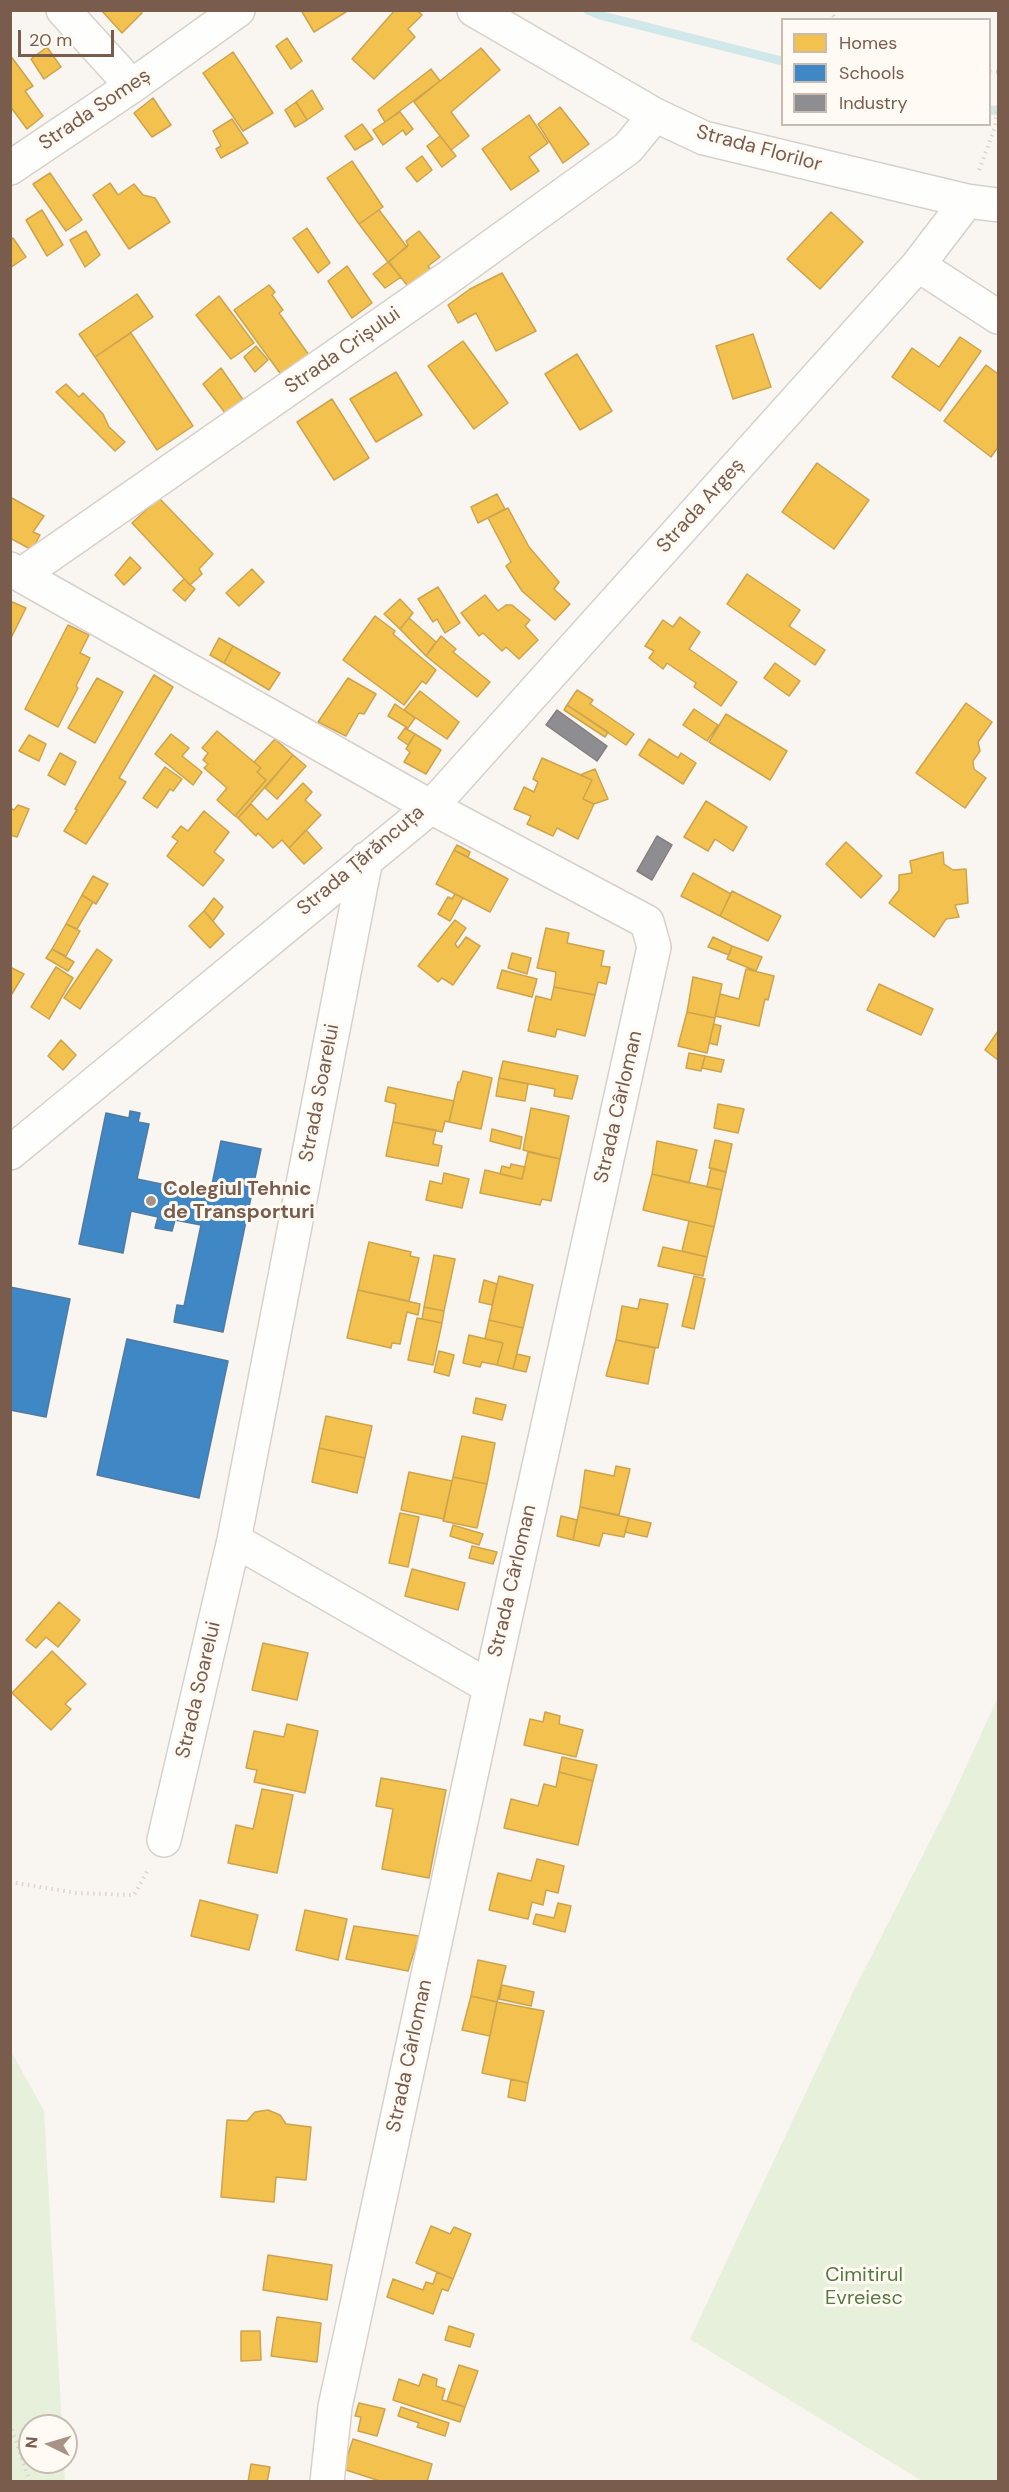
<!DOCTYPE html>
<meta charset="utf-8">
<style>
body{margin:0}
#map{position:relative;width:1009px;height:2492px;overflow:hidden;background:#f9f5f0;font-family:"DM Sans",sans-serif}
canvas{display:block}
.frame{position:absolute;inset:0;border:12px solid #7a5c4d;pointer-events:none}
.legend{position:absolute;left:781px;top:18px;width:210px;height:108px;box-sizing:border-box;background:#fffaf3;border:2px solid #cabbb1;margin:0;padding:8px 10px;list-style:none;font-size:18px;color:#7a5c4d}
.legend li{display:flex;align-items:center;gap:12px;height:30px}
.legend b{width:30px;border:2px solid #cabbb1}
.north{position:absolute;left:18px;top:2414px;width:60px;height:60px;box-sizing:border-box;background:#fffaf3;border:2px solid #cabbb1;border-radius:50%;rotate:275deg;font-size:16px;font-weight:700;line-height:24px;text-align:center;color:#7a5c4d}
.north::after{content:'';display:block;margin:auto;width:21px;height:27px;background:#a69286;clip-path:polygon(50% 0,100% 100%,50% 72%,0 100%)}
.scale{position:absolute;left:18px;top:30px;width:96px;height:27px;box-sizing:border-box;border:3px solid #7a5c4d;border-top:0;padding-left:8px;font-size:18px;line-height:21px;white-space:nowrap;color:#7a5c4d;-webkit-text-stroke:4px #fffaf3;paint-order:stroke}
</style>
<div id="map">
<canvas width="1009" height="2492"></canvas>
<div class="frame"></div>
<ul class="legend">
<li><b style="height:16px;background:#f2c14e"></b>Homes</li>
<li><b style="height:16px;background:#3f88c5"></b>Schools</li>
<li><b style="height:16px;background:#8d8d92"></b>Industry</li>
</ul>
<div class="north">N</div>
<div class="scale">20 m</div>
</div>
<script>
const ctx = document.querySelector('canvas').getContext('2d');
ctx.lineJoin = 'round';
function fill(path, color) { ctx.fillStyle = color; ctx.fill(path, 'evenodd'); }
function trace(path, color, width, dash) { ctx.strokeStyle = color; ctx.lineWidth = width; ctx.lineCap = dash ? 'butt' : 'round'; ctx.setLineDash(dash || []); ctx.stroke(path); }
function drawText(font, color, halo, rows, align = 'center') {
  ctx.font = font + ' "DM Sans",sans-serif'; ctx.lineWidth = 6; ctx.setLineDash([]); ctx.textBaseline = 'middle'; ctx.strokeStyle = halo; ctx.fillStyle = color; for (const [text, x, y, turn = 0] of rows) {
    ctx.save(); ctx.translate(x, y); ctx.rotate((+turn || 0) * Math.PI / 180); ctx.textAlign = isNaN(turn) ? turn : align; if (halo) ctx.strokeText(text, 0, 0); ctx.fillText(text, 0, 0); ctx.restore();
  }
}
fill(new Path2D(`
 M998,1697v784h-76l-232,-142 165,-351 93,-182z
 M11,2051l33,60 18,315h-32v36h34l1,19h-54z`), '#e7f0db');
const homes = new Path2D(`
 M101,10h39l2,3 -20,20z
 M301,10h48l-35,22z
 M395,10h22l5,5 -14,14 7,8 -41,42 -22,-20z
 M287,38l15,23 -11,8 -15,-23z
 M47,47l14,20 -17,12 -13,-20z
 M481,48l19,22 -49,42 18,24 -18,14 -37,-48z
 M233,52l40,61 -30,18 -40,-58z
 M10,55l23,31 -8,5 18,25 -16,13 -17,-23z
 M431,69l9,12 -55,41 -7,-12z
 M312,90l11,19 -16,11 -11,-18z
 M153,98l18,27 -19,12 -18,-24z
 M296,102l11,18 -12,7 -10,-17z
 M560,107l29,37 -26,19 -25,-39z
 M400,112l13,17 -7,6 -3,-5 -20,15 -10,-15z
 M529,115l19,28 -19,14 10,14 -28,19 -29,-41z
 M232,119l16,24 -27,15 -5,-9 5,-3 -8,-15z
 M362,124l11,15 -18,11 -10,-14z
 M440,136l16,20 -14,11 -15,-21z
 M422,156l10,14 -15,12 -11,-14z
 M352,161l31,46 -24,17 -32,-46z
 M50,173l32,47 -16,11 -33,-47z
 M110,183l8,12 16,-11 9,11 12,3 15,24 -41,27 -36,-54z
 M42,210l21,35 -16,11 -21,-36z
 M379,210l28,37 -19,15 -29,-38z
 M831,212l32,30 -43,47 -33,-30z
 M307,228l23,35 -12,10 -25,-35z
 M86,231l14,24 -15,12 -15,-27z
 M419,231l21,26 -12,9 11,15 -22,17 -28,-36 19,-17 -2,-4z
 M13,238l13,19 -16,11v-28z
 M388,262l13,15 -16,11 -12,-14z
 M347,266l25,37 -20,15 -24,-37z
 M502,273l34,58 -40,20 -20,-38 -18,10 -10,-18 22,-16z
 M269,285l6,7 -3,3 11,15 -4,3 32,45 -26,22 -51,-70z
 M137,294l16,23 -58,40 -16,-23z
 M219,296l35,47 -23,16 -35,-44z
 M131,333l62,93 -36,24 -62,-93z
 M753,334l18,53 -38,12 -17,-53z
 M960,337l21,14 -41,60 -48,-34 20,-29 27,19z
 M463,341l45,62 -34,26 -46,-63z
 M256,346l12,14 -13,12 -11,-15z
 M577,354l35,57 -32,19 -35,-56z
 M986,365l12,9v73l-7,10 -47,-36z
 M221,368l25,36 -17,14 -26,-34z
 M396,372l26,43 -46,27 -26,-43z
 M66,384l13,13 4,-4 20,21 6,13 16,15 -10,9 -59,-59z
 M332,399l37,59 -35,22 -37,-58z
 M817,463l52,37 -35,49 -52,-37z
 M497,494l8,15 -27,14 -7,-16z
 M10,497l34,19 -11,16 7,3 -8,15 -22,-12z
 M159,498l54,56 -14,15 3,5 -12,11 -58,-62z
 M508,508l21,39 30,35 -5,7 16,15 -15,16 -33,-29 -16,-25 5,-4 -23,-44z
 M130,557l11,11 -17,17 -9,-10z
 M252,569l12,13 -25,24 -13,-13z
 M747,574l53,36 -11,16 36,24 -10,15 -88,-61z
 M184,579l11,10 -10,12 -12,-11z
 M438,587l22,36 -15,10 -8,-14 -4,3 -15,-23z
 M485,595l13,16 8,-6h6l18,15 -5,6 13,14 -19,19 -13,-12 -4,4 -19,-18 -4,3 -18,-23z
 M400,599l13,14 -13,16 -16,-15z
 M10,601l16,7 -16,32z
 M375,616l20,15 -2,3 43,36 -10,14 -4,-3 -18,24 -61,-45z
 M680,617l20,15 -11,17 48,33 -16,24 -27,-19 2,-4 -29,-20 -4,6 -14,-11 5,-7 -9,-5 18,-26 10,7z
 M409,618l27,24 -10,14 -26,-27z
 M68,625l21,10 -9,18 10,5 -14,28 2,2 -20,39 -33,-18z
 M441,636l15,13 -3,3 37,30 -13,15 -51,-41z
 M219,638l14,8 -9,17 -14,-8z
 M233,646l47,27 -11,17 -45,-27z
 M775,663l25,18 -11,15 -25,-18z
 M154,675l19,12 -54,91 7,4 -40,62 -22,-13 13,-21 -2,-1z
 M97,678l26,14 -28,51 -27,-15z
 M348,678l28,16 -12,20 -5,-1 -13,23 -28,-14z
 M577,690l16,10 -3,4 44,30 -8,11 -59,-40z
 M420,691l39,31 -12,17 -43,-29z
 M966,703l26,19 -14,20 2,9 -7,10 1,8 12,9 -21,30 -49,-35z
 M395,704l20,14 -7,10 -20,-12z
 M567,705l41,27 -3,5 -41,-27z
 M694,709l24,16 -11,16 -24,-16z
 M726,714l61,37 -17,29 -61,-38z
 M405,728l10,6 -7,11 -10,-7z
 M217,731l44,37 -4,4 9,8 -31,36 -18,-16 10,-12 -23,-20 4,-4 -5,-4 5,-7 -6,-5z
 M171,734l18,14 -7,8 20,16 -9,13 -38,-31z
 M415,734l26,16 -15,24 -22,-12 6,-10 -4,-3z
 M29,735l17,9 -7,17 -20,-10z
 M275,739l18,16 -55,63 -3,-2 31,-36 -9,-8 4,-4 -7,-6z
 M649,739l29,19 3,-5 15,10 -13,21 -44,-29z
 M60,753l16,9 -11,23 -17,-10z
 M293,755l13,11 -29,33 -12,-11z
 M542,758l50,22 -9,19 11,5 -16,35 -21,-11 -4,8 -26,-12 4,-8 -17,-7 10,-22 10,5 4,-10 -5,-3z
 M165,767l17,12 -9,12 -3,-2 -13,19 -14,-10z
 M595,769l13,30 -14,5 -11,-5 9,-19 -12,-5z
 M303,783l9,9 -7,8 16,15 -32,33 -7,-8 -9,8 -15,-15 -2,3 -18,-18 13,-14 16,16z
 M706,801l41,26 -14,24 -18,-12 -7,12 -24,-14z
 M18,805l11,4 -12,28 -7,-2v-27l4,2z
 M204,811l25,21 -15,20 10,8 -21,26 -36,-30 11,-15 -6,-4 9,-11 7,5z
 M306,830l16,18 -18,16 -15,-16z
 M846,842l36,34 -21,22 -35,-34z
 M457,845l13,7 -2,5 -14,-7z
 M454,850l54,29 -18,33 -54,-28z
 M943,852l1,12 9,6 13,-1 2,34 -13,2 4,12 -13,2 -12,18 -45,-34 10,-13v-15l13,-2 -2,-12z
 M693,873l38,21 -11,22 -39,-20z
 M93,876l15,8 -12,20 -14,-9z
 M732,891l49,25 -13,25 -48,-25z
 M455,894l8,4 -13,23 -12,-7 10,-17 4,2z
 M82,895l11,7 -16,27 -11,-5z
 M214,898l9,9 -10,14 -9,-10z
 M204,911l20,23 -14,14 -21,-22z
 M455,920l11,8 -11,16 3,4 8,-11 14,9 -27,39 -11,-7 -4,4 -20,-16z
 M66,924l14,7 -14,25 -14,-7z
 M546,928l23,5 -2,10 37,8 -3,15 9,1 -4,17 -8,-2 -3,13 -41,-8 2,-15 -19,-4z
 M713,937l19,9 -3,9 -21,-8z
 M732,946l30,11 -6,14 -29,-12z
 M52,949l22,13 -6,9 -22,-13z
 M97,949l15,11 -32,49 -16,-11z
 M512,953l19,5 -4,16 -19,-6z
 M10,967l14,7 -14,23z
 M56,967l17,11 -24,41 -18,-12z
 M746,969l28,7 -6,24 -3,-1 -6,27 -44,-10 5,-22 19,5z
 M502,970l35,9 -5,18 -35,-9z
 M693,977l29,7 -7,34 -28,-6z
 M879,984l54,25 -12,26 -54,-25z
 M554,987l41,8 -10,41 -28,-7 -2,8 -27,-6 8,-35 15,4z
 M687,1012l28,6 -8,35 -29,-7z
 M714,1024l7,2 -4,19 -8,-2z
 M998,1031v29l-13,-10z
 M61,1040l15,15 -13,15 -15,-14z
 M689,1053l16,3 -4,15 -15,-3z
 M705,1056l19,4 -3,12 -19,-4z
 M503,1061l75,15 -6,23 -18,-3 1,-7 -56,-11z
 M463,1071l29,7 -11,51 -32,-7 9,-40h2z
 M499,1078l29,6 -3,17 -29,-5z
 M388,1087l66,14 -5,21 -4,-1 -3,11 -49,-10 3,-18 -11,-3z
 M718,1104l26,5 -6,24 -24,-5z
 M531,1108l38,8 -9,43 -37,-9z
 M393,1122l43,8 -3,14 9,2 -4,20 -52,-10z
 M492,1129l30,8 -2,12 -30,-8z
 M715,1140l17,4 -6,28 -17,-4z
 M657,1141l40,9 -8,33 -37,-9z
 M528,1152l32,7 -9,42 -9,-2 -2,6 -60,-12 5,-23 37,9z
 M511,1164l14,3 -3,12 -22,-5 2,-8 8,2z
 M711,1168l15,4 -4,18 -15,-3z
 M444,1173l25,6 -7,29 -36,-8 4,-19 12,3z
 M652,1174l70,16 -8,37 -71,-17z
 M689,1221l25,6 -7,30 -25,-6z
 M369,1242l42,10 -1,4 9,2 -10,43 -51,-11z
 M663,1247l44,10 -4,19 -45,-10z
 M434,1255l21,4 -11,52 -20,-4z
 M499,1276l34,9 -10,43 -34,-8z
 M694,1276l11,3 -11,50 -12,-3z
 M484,1280l13,4 -5,21 -13,-3z
 M358,1290l62,14 -2,11 -11,-3 -7,32 -8,-1 -1,5 -44,-10z
 M640,1299l28,5 -10,44 -42,-8 6,-34 16,3z
 M424,1307l20,4 -2,12 -20,-4z
 M417,1318l25,5 -9,42 -25,-5z
 M489,1320l34,8 -10,41 -16,-4 6,-22 -18,-4z
 M469,1335l34,8 -6,22 -15,-3 -2,5 -17,-4z
 M616,1340l39,8 -7,36 -42,-8z
 M439,1351l15,4 -5,21 -15,-4z
 M517,1354l13,3 -4,15 -13,-3z
 M476,1398l30,7 -4,15 -29,-7z
 M326,1416l46,10 -7,32 -46,-10z
 M462,1436l33,7 -8,41 -34,-7z
 M319,1448l46,10 -8,35 -45,-11z
 M616,1466l14,3 -11,46 -39,-8 5,-37 29,6z
 M409,1472l43,9 -8,38 -43,-9z
 M453,1477l34,7 -10,44 -34,-7z
 M580,1507l49,11 -5,19 -21,-4 -4,13 -26,-6z
 M400,1513l19,4 -11,50 -19,-4z
 M561,1516l16,4 -4,20 -16,-4z
 M629,1518l22,5 -4,14 -22,-5z
 M453,1525l30,9 -4,11 -29,-9z
 M472,1546l25,6 -4,12 -24,-6z
 M412,1569l53,14 -7,27 -53,-14z
 M59,1602l21,18 -22,27 -12,-10 -10,11 -10,-8z
 M263,1643l45,10 -11,47 -45,-10z
 M52,1651l34,33 -21,20 6,5 -20,21 -39,-37z
 M545,1712l15,4 -1,8 24,6 -7,27 -52,-12 6,-26 13,3z
 M287,1724l31,7 -13,62 -51,-11 3,-12 -11,-2 8,-37 30,6z
 M562,1757l35,8 -4,16 -34,-9z
 M559,1772l34,9 -15,64 -74,-17 7,-29 27,7 6,-22 12,3z
 M381,1778l65,12 -17,88 -47,-9 11,-60 -17,-3z
 M262,1789l31,6 -16,78 -49,-10 8,-38 17,4z
 M537,1859l27,7 -6,27 -12,-3 -3,15 -11,-3 -4,17 -39,-9 9,-37 33,8z
 M200,1900l58,15 -9,35 -58,-14z
 M558,1903l13,3 -6,26 -32,-8 3,-10 18,4z
 M305,1910l42,9 -9,41 -42,-10z
 M354,1926l65,10 -11,35 -62,-12z
 M478,1960l28,6 -9,36 -26,-6z
 M502,1985l32,7 -3,14 -32,-7z
 M471,1996l26,6 -7,34 -28,-6z
 M497,2002l47,9 -16,72 -46,-10z
 M511,2079l17,4 -3,18 -17,-4z
 M268,2110l12,5 6,9 25,3 -5,53 -30,-3 -2,25 -53,-5 6,-77 20,1 8,-9z
 M431,2226l19,8 4,-7 17,7 -18,45 -37,-16z
 M268,2255l64,10 -5,35 -64,-10z
 M437,2272l16,7 -5,12 -6,-2 -9,25 -46,-17 6,-18 30,11 3,-8 7,2z
 M277,2317l44,6 -4,39 -46,-6z
 M449,2326l25,8 -4,13 -25,-7z
 M241,2331h19l1,29 -20,1z
 M459,2365l19,6 -13,36 -18,-6z
 M423,2374l14,5 -1,7 9,3 -3,11 23,7 -5,15 -67,-22 6,-21 20,7z
 M359,2403l26,6 -8,27 -19,-5 3,-14 -6,-1z
 M401,2407l48,16 -4,13 -28,-9 2,-4 -21,-7z
 M353,2439l79,25 -5,18h-44l-40,-13z
 M251,2464l19,3 -3,15h-19z`);
fill(homes, '#f2c14e');
trace(homes, '#cea34e', 1.5);
const schools = new Path2D(`
 M130,1111l10,2 -2,9 11,2 -12,55 73,15 11,-53 40,8 -38,183 -49,-10 3,-17 7,1 17,-81 -26,-5 -3,11 -17,-3 3,-11 -27,-6 -8,42 -44,-9 27,-131 23,5z
 M10,1287l60,12 -24,118 -36,-7z
 M127,1339l101,22 -29,137 -102,-23z`);
fill(schools, '#3f88c5');
trace(schools, '#517ba1', 1.5);
const industry = new Path2D(`
 M557,710l50,36 -10,15 -51,-36z
 M657,836l15,9 -20,35 -15,-9z`);
fill(industry, '#8d8d92');
trace(industry, '#877e7d', 1.5);
trace(new Path2D(`
 M588,10l15,6 179,45
 M990,110l8,1`), '#d0e8ea', 9);
const minor = new Path2D(`
 M63,10l69,76
 M474,10l181,105 49,23 263,63 31,4
 M10,168l122,-82 106,-76
 M918,265l80,52
 M10,569l421,238 216,115 7,25 -164,740 -155,720 -8,75
 M21,575l431,-300 176,-127 27,-33
 M10,1153l421,-346 487,-542 49,-64
 M234,1540l256,147
 M164,1840l70,-300 132,-681`);
trace(minor, '#d7d1cb', 36);
trace(new Path2D(`
 M830,10l6,10
 M990,71l8,1
 M979,170l16,-43 3,-23
 M10,1882l67,11 57,2 15,-27
 M10,2424l20,58`), '#dcd5d0', 4, [1.5, 4.5]);
trace(minor, '#fefefd', 33);
for (const [x, y, r, color] of [
 [151,1201,6,"#a69286"]
]) { const dot = new Path2D(); dot.arc(x, y, r, 0, 2 * Math.PI); ctx.fillStyle = color; ctx.fill(dot); trace(dot, '#fffaf3', 2); }
drawText('20px', '#7a5c4d', '#fffaf3', [
 ["Strada Someș",95,110,-34],
 ["Strada Florilor",759,149,15],
 ["Strada Crișului",343,351,-35],
 ["Strada Argeș",701,506,-48],
 ["Strada Țărăncuța",361,861,-40],
 ["Strada Soarelui",320,1093,-79],
 ["Strada Cârloman",619,1107,-77],
 ["Strada Cârloman",513,1581,-77],
 ["Strada Soarelui",199,1690,-77],
 ["Strada Cârloman",410,2056,-78]
]);
drawText('bold 20px', '#7a5c4d', '#fffaf3', [
 ["Colegiul Tehnic",163,1190],
 ["de Transporturi",163,1213]
], 'left');
drawText('20px', '#537a41', '#fffaf3', [
 ["Cimitirul",864,2276],
 ["Evreiesc",864,2299]
]);
</script>
